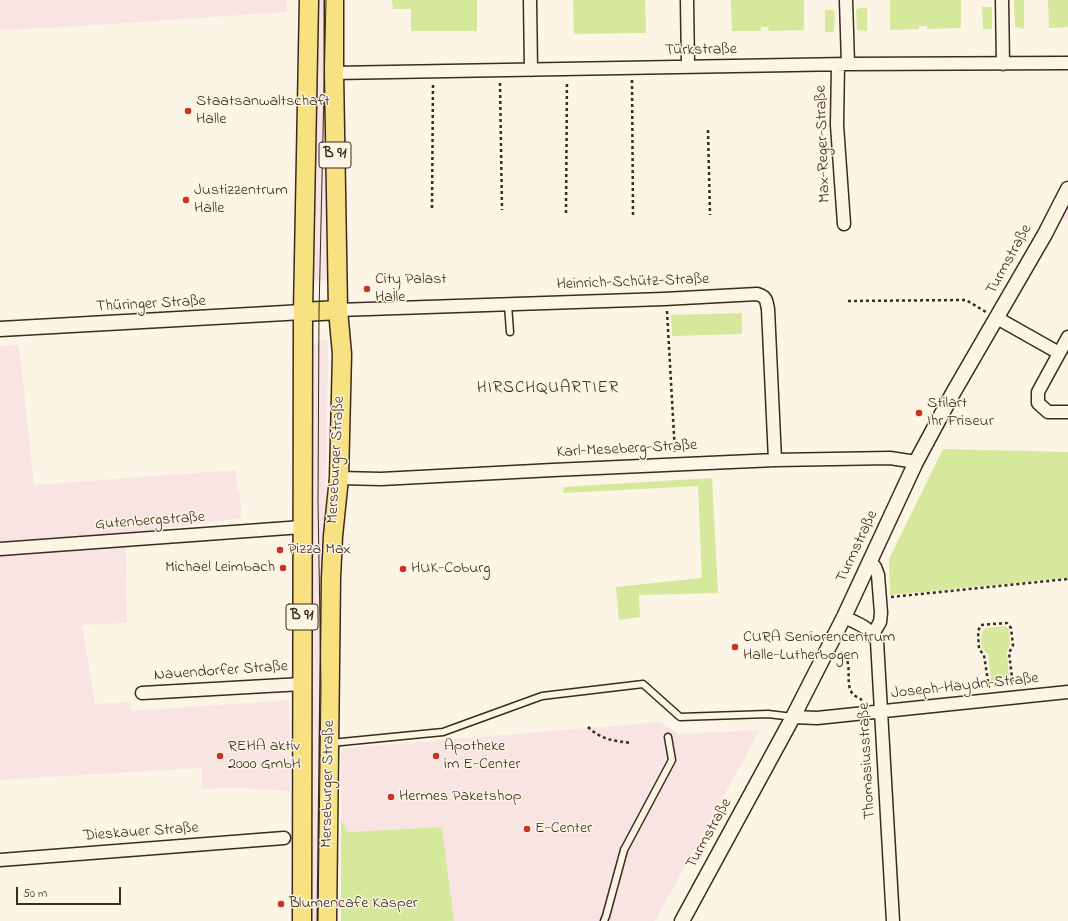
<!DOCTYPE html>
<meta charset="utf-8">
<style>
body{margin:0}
#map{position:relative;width:1068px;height:921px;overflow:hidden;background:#fcf5e5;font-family:"Indie Flower",sans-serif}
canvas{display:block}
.scale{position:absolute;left:16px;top:887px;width:105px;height:18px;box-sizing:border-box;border:2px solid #3b2a1e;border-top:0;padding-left:5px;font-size:12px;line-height:14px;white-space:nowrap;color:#3b2a1e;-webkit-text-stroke:3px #fcf5e5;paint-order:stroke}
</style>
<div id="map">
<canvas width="1068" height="921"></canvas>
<div class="scale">50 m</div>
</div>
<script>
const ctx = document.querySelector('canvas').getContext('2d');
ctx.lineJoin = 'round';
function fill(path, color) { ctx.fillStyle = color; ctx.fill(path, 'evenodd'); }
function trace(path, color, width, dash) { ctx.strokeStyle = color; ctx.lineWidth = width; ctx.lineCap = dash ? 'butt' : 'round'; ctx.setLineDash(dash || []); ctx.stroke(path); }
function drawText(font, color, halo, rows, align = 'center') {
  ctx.font = font + ' "Indie Flower",sans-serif'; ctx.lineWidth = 3; ctx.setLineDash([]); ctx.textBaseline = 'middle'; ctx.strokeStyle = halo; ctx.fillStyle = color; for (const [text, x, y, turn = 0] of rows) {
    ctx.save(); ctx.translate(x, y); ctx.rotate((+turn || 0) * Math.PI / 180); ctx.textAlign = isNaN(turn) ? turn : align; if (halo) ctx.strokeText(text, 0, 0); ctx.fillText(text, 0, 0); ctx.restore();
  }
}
fill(new Path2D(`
 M0,0h287v12l-220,15 -67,3z
 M316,0h13l-2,208 1,72 -16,1z
 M1068,189v31l-17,1z
 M323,340h4l1,11 -2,165 -3,32 -4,373h-10l2,-575z
 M19,345l15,140 202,-15 1,17 3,9 2,22 -114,15 -2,18 1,72 -45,2 13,79 35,-2 1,9 158,-11 1,91 -54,-3 -34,1v-21l-202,12v-434z
 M660,722l19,12 81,-4 -105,191h-201l-12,-94 -94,5 -7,-13v-67l5,-4z`), '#f8e4e3');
fill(new Path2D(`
 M392,0h85v31h-66v-22h-18z
 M573,0h72l1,33 -72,1z
 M731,0h73v30l-35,1 -1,-4h-7v4h-29z
 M890,0h71v28l-34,1v-3h-8v3l-29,1z
 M1014,0h10v29l-9,-2z
 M1048,0h20v27l-19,1z
 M982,7h9l1,2v20h-9z
 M859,8h8v23l-10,-1 -1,-20z
 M825,10h8l2,2 -1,20h-9z
 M742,313v21l-70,2 -1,-21z
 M943,449l125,3v126l-178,17 -1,-36z
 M712,478l6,115 -79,2 1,22 -21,3 -3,-33 86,-9 -4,-92 -135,7 1,-6z
 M1005,626l4,3 1,15 -3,8 2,26 -3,5 -11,2 -4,-4 -3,-27 -6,-5 -1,-15 4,-6z
 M341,819l7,13 94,-5 12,94h-113z`), '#d5e89c');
const service = new Path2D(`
 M508,305l2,27
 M331,743l112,-11 99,-36 101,-12 37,33 88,-3 25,3
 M604,921l2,-5 18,-66 48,-90 -4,-23`);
const minor = new Path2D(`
 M530,0l1,70
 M687,0l1,67
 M846,0l2,64
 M1002,0l1,64
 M838,64l-1,61 7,99
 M334,73l514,-9 220,-1
 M338,310l326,-11 93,-5c10,3 9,6 11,15l7,151
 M997,318l62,35
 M1068,337l-30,55v11l10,9h20
 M339,478l42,1 172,-9 222,-10 115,-2 26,4
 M0,549l302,-22
 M870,562l5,5 3,8 3,38 -1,9 -7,12
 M844,617c13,6 27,11 33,24l16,280
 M142,693l160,-9
 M793,717l24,1 251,-26
 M0,860l284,-22`);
const tertiary = new Path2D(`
 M0,329l303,-17
 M682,921l111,-204 51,-100 72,-155 37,-69 92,-159 23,-45`);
const primary = new Path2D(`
 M303,312l35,-2
 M302,921l1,-609 6,-312
 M327,921l4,-343 2,-42 6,-58 3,-124 -4,-44 -4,-237v-73`);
trace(service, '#3b2a1e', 9);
trace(minor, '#3b2a1e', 15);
trace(tertiary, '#3b2a1e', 17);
trace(primary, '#3b2a1e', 21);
trace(new Path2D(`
 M632,80l1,136
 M500,83l2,127
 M708,130l2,85
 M432,208l1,-125
 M566,213l1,-132
 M848,301l118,-1 20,12
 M667,311l8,142
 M891,597l177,-18
 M840,652c15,9 4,29 12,41 2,3 7,5 10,7
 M989,688l-5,-33 -5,-6 -1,-18 3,-6 26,-2 4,5 2,17 -4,8 4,32
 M588,727c14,13 26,14 44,16`), '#3b2a1e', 2.5, [3, 3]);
trace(service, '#fcf5e5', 6);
trace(minor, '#fcf5e5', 12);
trace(tertiary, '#fcf5e5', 14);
trace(primary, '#f8e181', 18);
trace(new Path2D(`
 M318,921l3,-236 -3,-184 1,-189 7,-312`), '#3b2a1e', 1);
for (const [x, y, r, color] of [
 [188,111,4,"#c8321e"],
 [186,200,4,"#c8321e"],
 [367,289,4,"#c8321e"],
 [919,413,4,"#c8321e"],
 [280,550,4,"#c8321e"],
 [283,568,4,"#c8321e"],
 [403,569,4,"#c8321e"],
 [735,647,4,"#c8321e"],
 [220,756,4,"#c8321e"],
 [436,756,4,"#c8321e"],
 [391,797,4,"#c8321e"],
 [527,829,4,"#c8321e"],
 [281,904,4,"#c8321e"]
]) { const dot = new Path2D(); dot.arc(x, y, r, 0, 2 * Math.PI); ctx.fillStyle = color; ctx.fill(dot); trace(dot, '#fcf5e5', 1.5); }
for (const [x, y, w] of [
 [335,155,32],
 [302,617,32]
]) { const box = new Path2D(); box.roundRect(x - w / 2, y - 13, w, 26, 3); ctx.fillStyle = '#fcf5e5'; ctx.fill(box); trace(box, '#3b2a1e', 1); }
drawText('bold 15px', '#3b2a1e', null, [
 ["B 91",335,155],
 ["B 91",302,617]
]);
drawText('16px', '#3b2a1e', '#fcf5e5', [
 ["Türkstraße",701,51,-1],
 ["Max-Reger-Straße",824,144,-92],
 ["Turmstraße",1010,260,-61],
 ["Heinrich-Schütz-Straße",633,283,-2],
 ["Thüringer Straße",151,305,-3],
 ["Karl-Meseberg-Straße",627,450,-3],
 ["Merseburger Straße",337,460,-87],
 ["Gutenbergstraße",150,522,-4],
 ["Turmstraße",858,547,-65],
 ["Nauendorfer Straße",221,672,-4],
 ["Joseph-Haydn-Straße",965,687,-6],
 ["Thomasiusstraße",868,761,-93],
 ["Merseburger Straße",329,784,-89],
 ["Dieskauer Straße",141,833,-4],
 ["Turmstraße",710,834,-61]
]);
drawText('16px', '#3b2a1e', '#fcf5e5', [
 ["Staatsanwaltschaft",196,102],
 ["Halle",196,120],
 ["Justizzentrum",194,191],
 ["Halle",194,209],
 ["City Palast",375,280],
 ["Halle",375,298],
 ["Stilart",927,404],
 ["Ihr Friseur",927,422],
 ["Pizza Max",288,550],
 ["Michael Leimbach",275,568,"right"],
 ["HUK-Coburg",411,569],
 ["CURA Seniorencentrum",743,638],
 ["Halle-Lutherbogen",743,656],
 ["REHA aktiv",228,747],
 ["2000 GmbH",228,765],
 ["Apotheke",444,747],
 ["im E-Center",444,765],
 ["Hermes Paketshop",399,797],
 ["E-Center",535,829],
 ["Blumencafe Kasper",289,904]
], 'left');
ctx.letterSpacing = '1px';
drawText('17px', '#3b2a1e', '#fcf5e5', [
 ["HIRSCHQUARTIER",548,389]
]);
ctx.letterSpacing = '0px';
</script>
